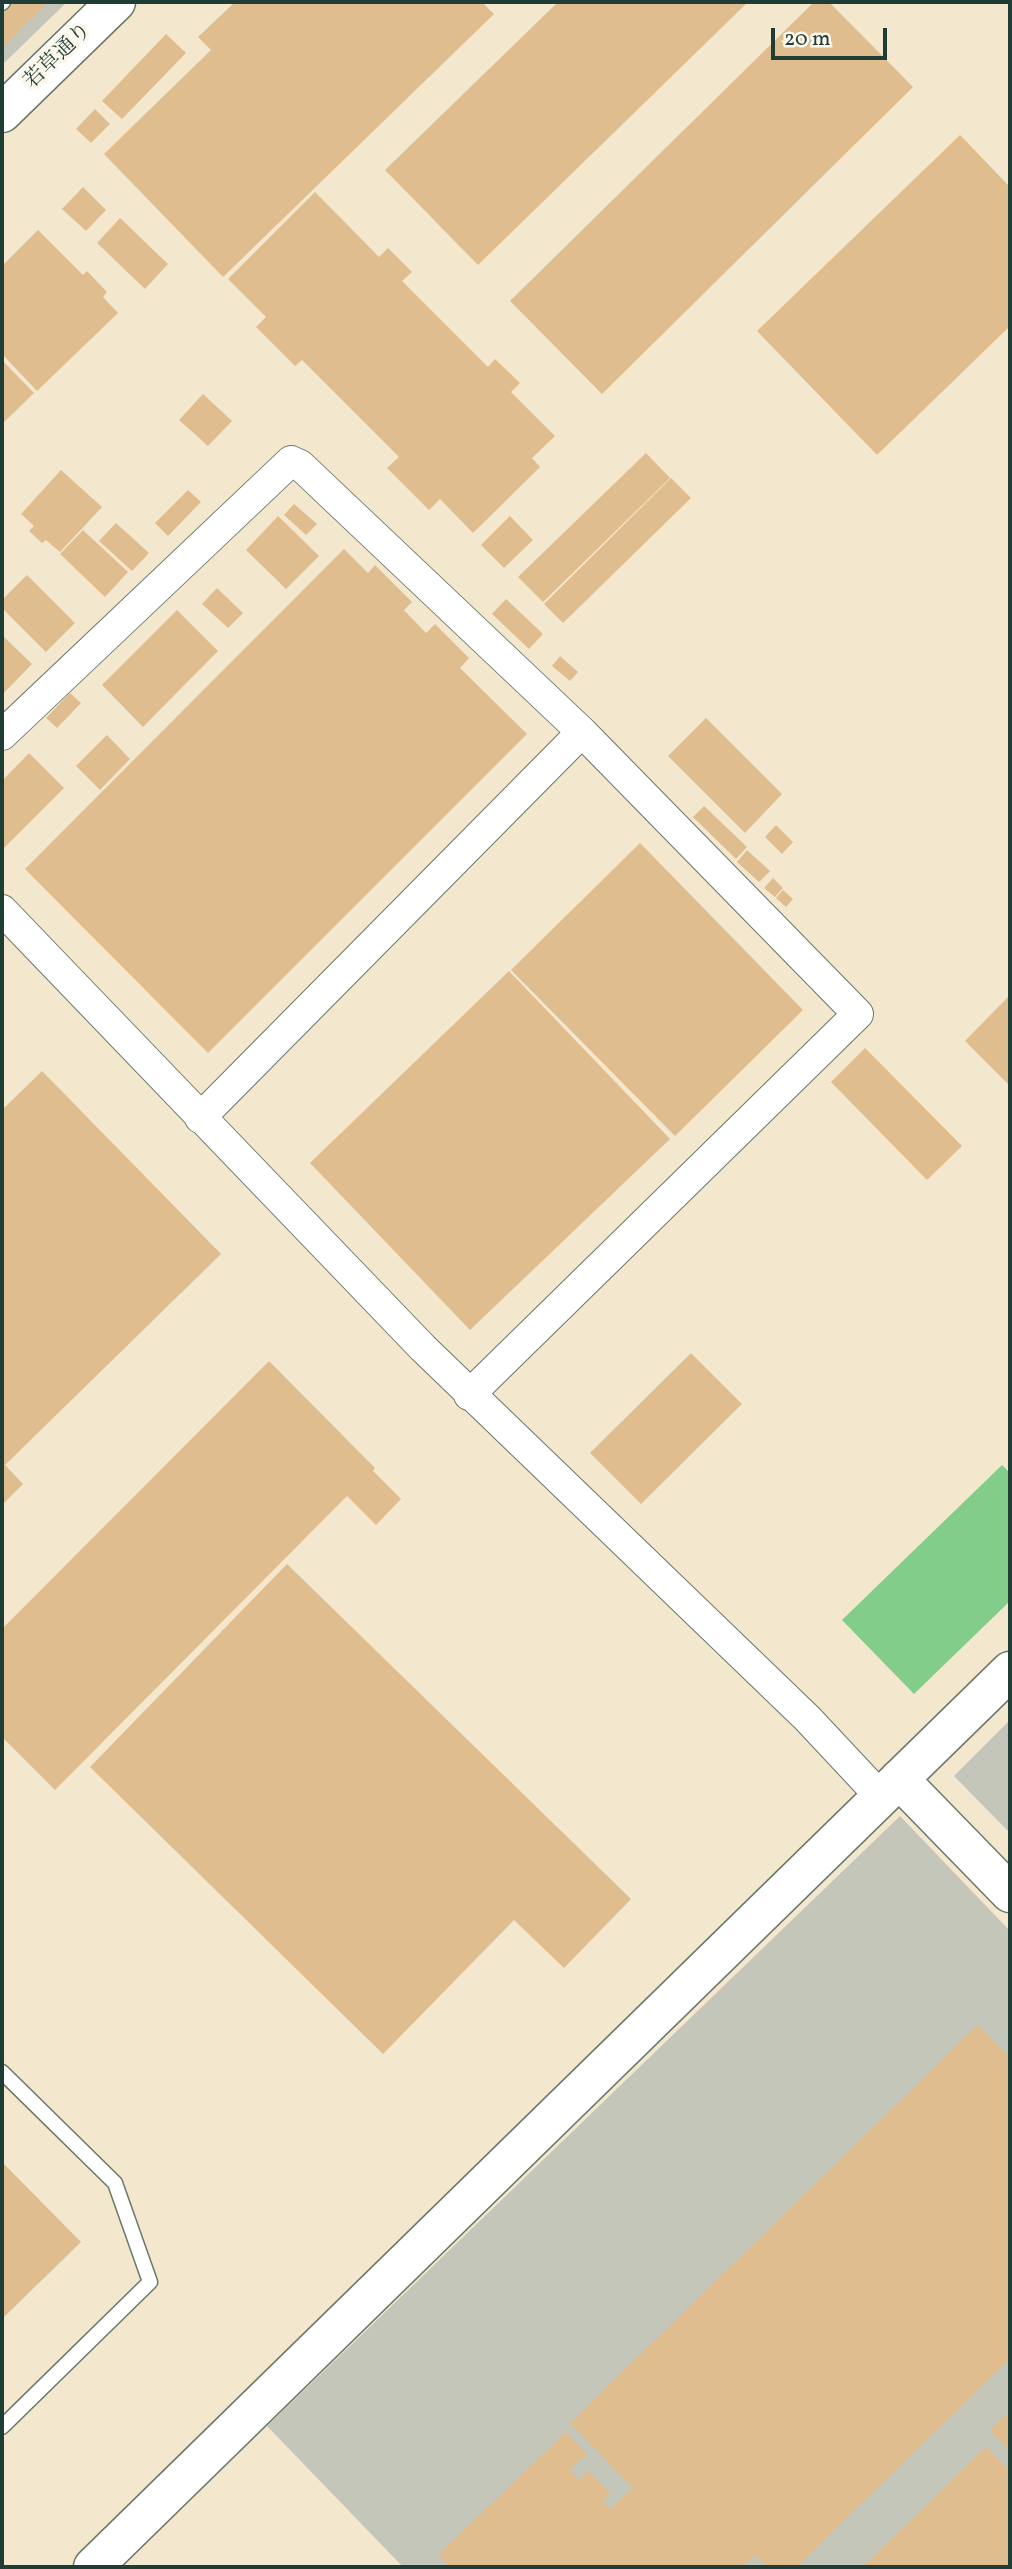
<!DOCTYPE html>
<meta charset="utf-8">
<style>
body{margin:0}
#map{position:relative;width:1012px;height:2569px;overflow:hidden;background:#f3e7cd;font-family:Vollkorn,serif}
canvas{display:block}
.frame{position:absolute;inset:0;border:4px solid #1f3d34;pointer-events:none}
.scale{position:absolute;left:771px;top:28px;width:116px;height:32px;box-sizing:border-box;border:4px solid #1f3d34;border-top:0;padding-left:9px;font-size:21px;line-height:24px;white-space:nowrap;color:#1f3d34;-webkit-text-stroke:5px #fbf7ec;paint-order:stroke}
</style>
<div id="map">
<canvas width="1012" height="2569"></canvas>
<div class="frame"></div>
<div class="scale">20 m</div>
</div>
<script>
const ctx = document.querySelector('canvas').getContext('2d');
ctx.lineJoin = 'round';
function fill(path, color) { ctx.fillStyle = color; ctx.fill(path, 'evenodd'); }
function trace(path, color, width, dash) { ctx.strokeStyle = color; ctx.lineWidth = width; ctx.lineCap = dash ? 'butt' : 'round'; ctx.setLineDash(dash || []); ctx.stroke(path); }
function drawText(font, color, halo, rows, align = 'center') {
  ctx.font = font + ' Vollkorn,"Noto Serif JP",serif'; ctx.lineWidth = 7; ctx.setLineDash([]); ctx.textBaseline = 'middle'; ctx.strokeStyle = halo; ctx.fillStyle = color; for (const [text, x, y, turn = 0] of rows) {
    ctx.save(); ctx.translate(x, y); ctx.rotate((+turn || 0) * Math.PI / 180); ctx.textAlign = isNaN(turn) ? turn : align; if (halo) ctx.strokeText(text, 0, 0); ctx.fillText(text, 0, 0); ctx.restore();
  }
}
fill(new Path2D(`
 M2,2h65l-65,63z
 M1010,1720v113l-56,-57z
 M900,1816l110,115v636h-607l-136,-141z`), '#c4c6b9');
fill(new Path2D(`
 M1002,1465l8,8v128l-96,93 -72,-74z`), '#82cd8a');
fill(new Path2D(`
 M2,2h47l-47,46z
 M235,2h247l12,12 -271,263 -119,-123 107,-104 -13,-13z
 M558,2h190l-270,263 -93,-95z
 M814,2h15l84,85 -311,307 -92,-93z
 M166,34l20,19 -64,66 -20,-18z
 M95,109l15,15 -19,19 -15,-14z
 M960,135l50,52v139l-133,129 -120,-124z
 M83,187l23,23 -20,21 -24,-22z
 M315,192l64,65 9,-9 24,24 -10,9 86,86 7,-8 25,24 -9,9 44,44 -23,22 8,9 -67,66 -33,-34 -11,11 -42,-42 12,-11 -97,-97 -7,6 -39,-39 10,-10 -38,-38z
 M120,218l48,46 -23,25 -48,-46z
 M38,230l45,45 4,-4 20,21 -4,5 15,16 -81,78 -35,-37v-88z
 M2,360l32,33 -32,31z
 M203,394l29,27 -24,25 -29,-26z
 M646,453l24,25 -127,124 -25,-25z
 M61,470l41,37 -42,45 -14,-12 -4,3 -13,-12 5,-5 -13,-12z
 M671,478l20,20 -128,125 -19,-19z
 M188,490l13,12 -33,34 -13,-13z
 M294,504l23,20 -11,11 -22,-20z
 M278,516l41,40 -33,33 -40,-39z
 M510,516l23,24 -29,28 -23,-23z
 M116,523l33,30 -17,18 -33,-30z
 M83,530l45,42 -23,25 -45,-43z
 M344,549l24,24 7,-8 37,37 -8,8 22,23 9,-9 34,34 -9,10 67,66 -319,319 -183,-184z
 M27,575l48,48 -29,29 -44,-44v-8z
 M217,588l26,25 -15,15 -26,-24z
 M506,599l37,35 -14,15 -37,-35z
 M177,610l41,41 -75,76 -41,-42z
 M2,635l30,29 -30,31z
 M560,656l18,16 -8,9 -18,-15z
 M70,693l11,10 -24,25 -11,-10z
 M706,718l76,76 -37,39 -77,-77z
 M107,735l23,24 -30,31 -24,-24z
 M29,753l35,35 -61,61 -1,-68z
 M704,806l43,41 -11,12 -43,-42z
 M776,825l17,17 -11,12 -17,-17z
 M640,843l163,167 -128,126 -164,-166z
 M747,850l23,21 -11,11 -22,-20z
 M773,878l10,10 -8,9 -11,-9z
 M783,890l10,9 -7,8 -10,-9z
 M509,971l161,168 -200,191 -160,-167z
 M1010,995v91l-45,-45z
 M865,1048l97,98 -35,34 -96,-98z
 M42,1071l179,183 -216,211 18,19 -21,21v-395z
 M691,1353l51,51 -101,100 -51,-51z
 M269,1361l106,107 -2,3 28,28 -25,26 -29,-29 -292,294 -53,-53v-108z
 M287,1564l344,335 -67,69 -50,-48 -131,134 -293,-287z
 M978,2025l32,33v301l-214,208h-29l-12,-12 -13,12h-292l-12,-12 128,-123 21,22 -17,16 9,10 9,-9 22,22 -7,8 8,8 22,-21 -63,-65z
 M2,2162l79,80 -79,77z
 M1010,2410v41l-20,-21z
 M986,2447l24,25v95h-147z`), '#e0bd8f');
const lane = new Path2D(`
 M2,3l1,-1
 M2,2072l113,111 35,99 -148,145`);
const street = new Path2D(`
 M2,735l289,-274 9,4 282,267 276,282 -389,381
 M2,910l421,438 385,371 72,77
 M200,1118l382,-386`);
const secondary = new Path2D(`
 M2,113l114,-111
 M899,1779l111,114
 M93,2567l917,-896`);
trace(lane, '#69786a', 17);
trace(street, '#69786a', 32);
trace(secondary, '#69786a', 41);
trace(lane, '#fff', 14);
trace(street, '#fff', 30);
trace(secondary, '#fff', 38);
drawText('21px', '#1f3d34', '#fbf7ec', [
 ["若草通り",59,57,-44]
]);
</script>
